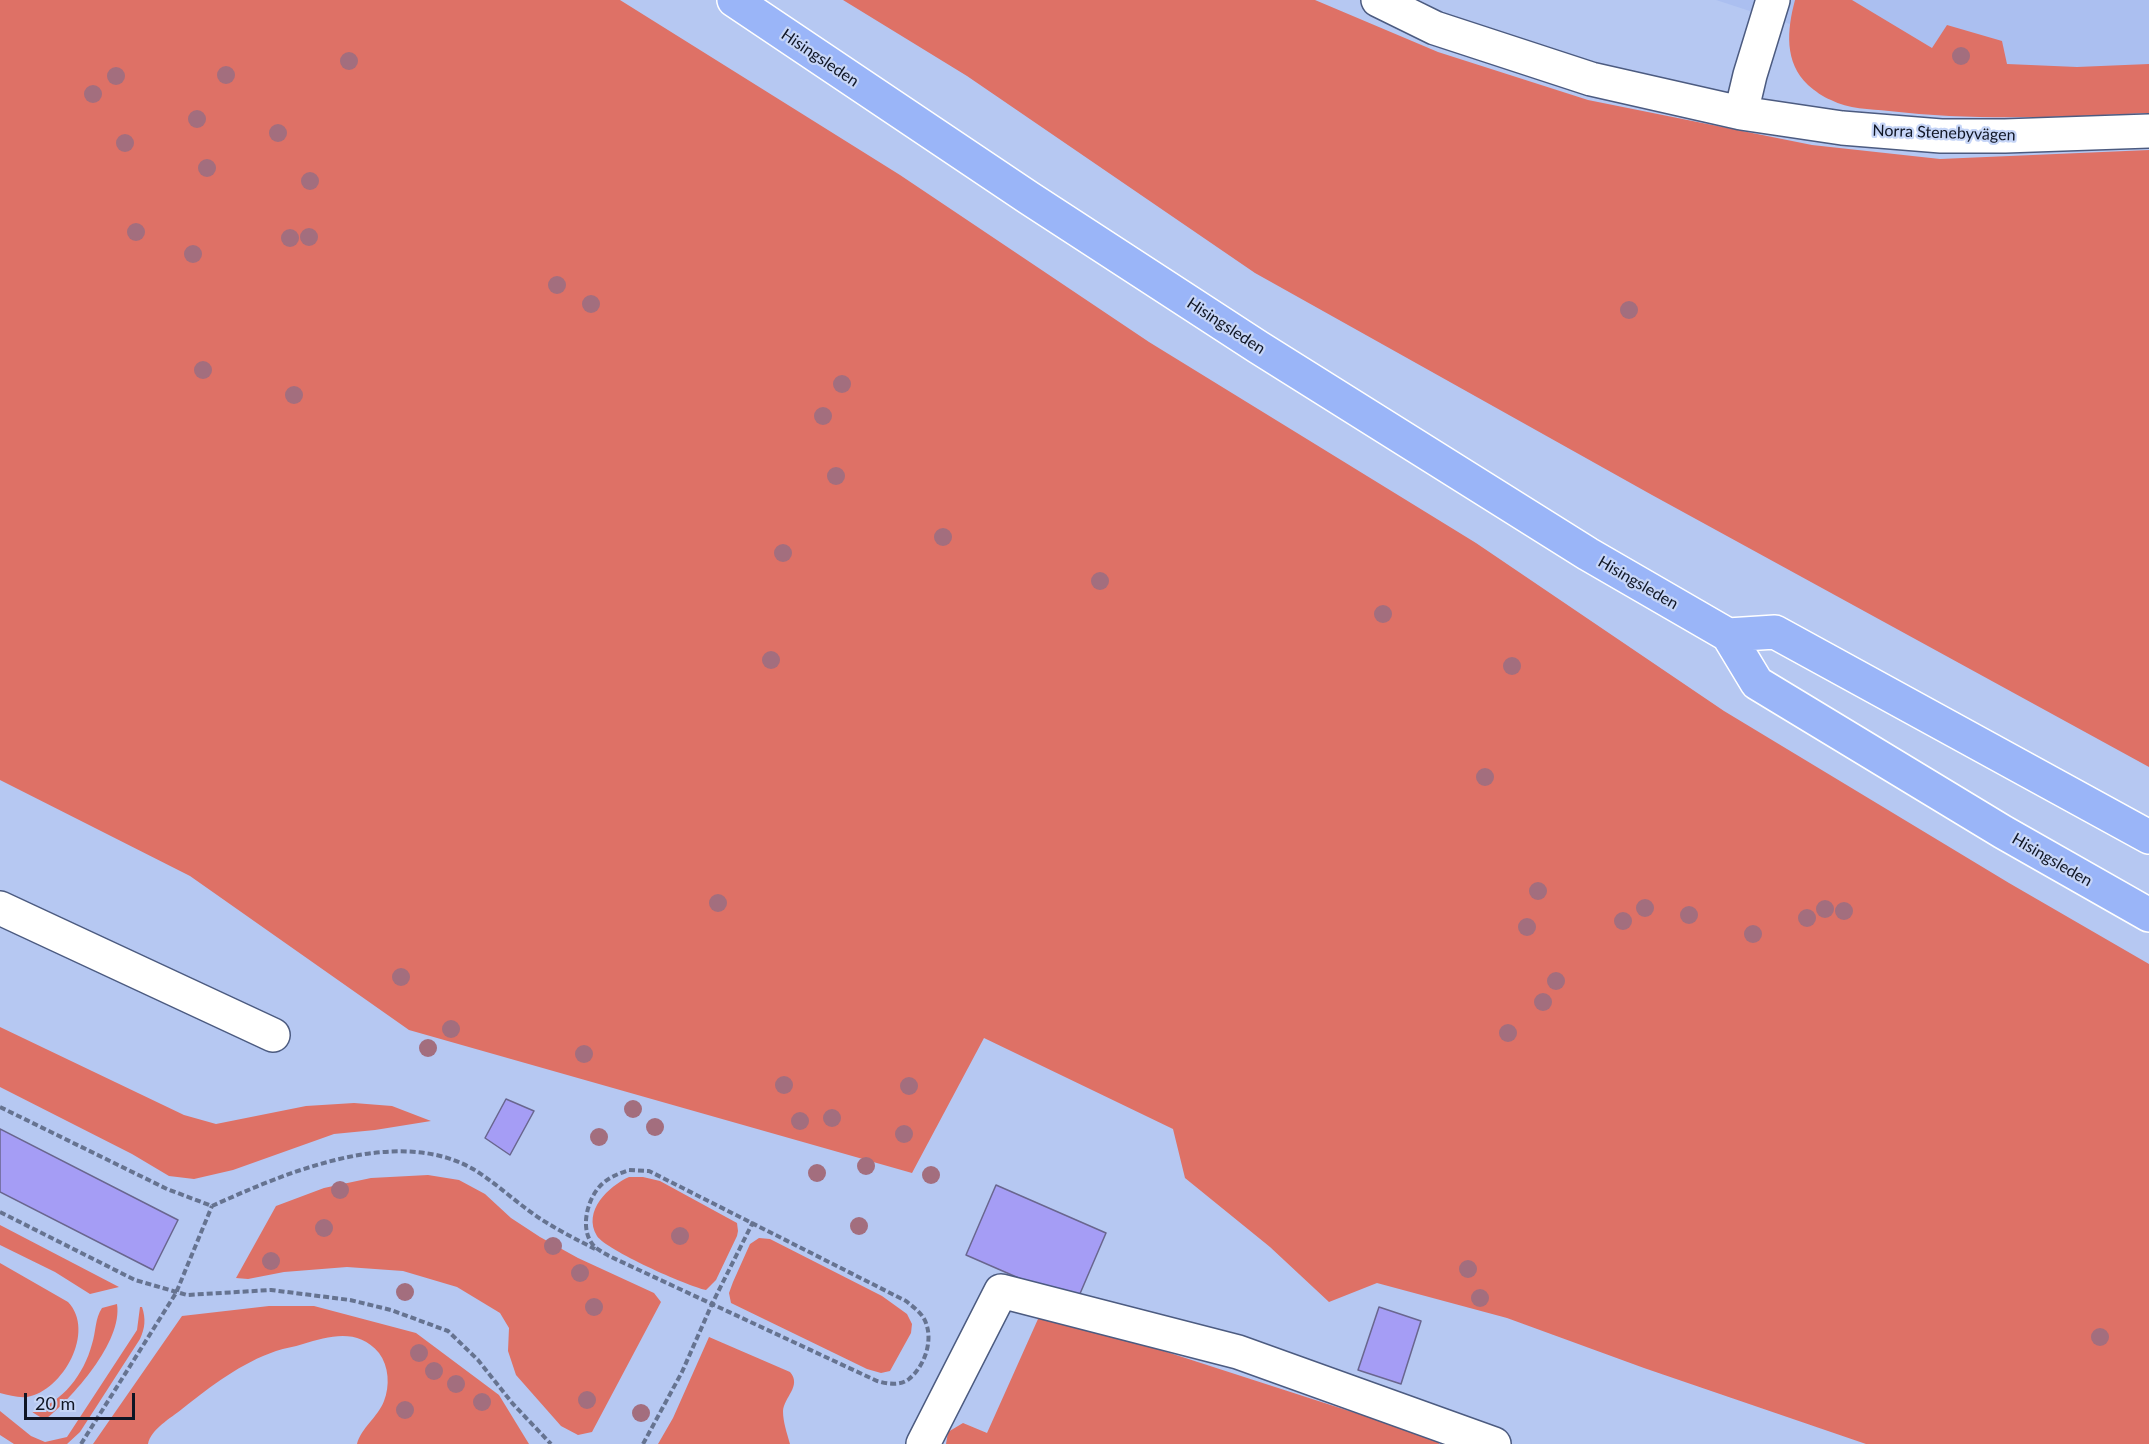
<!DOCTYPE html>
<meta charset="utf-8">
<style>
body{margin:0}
#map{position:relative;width:2149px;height:1444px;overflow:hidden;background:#b6c8f2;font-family:Lato,sans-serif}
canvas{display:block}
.scale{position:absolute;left:24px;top:1393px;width:111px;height:27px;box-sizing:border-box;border:3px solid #0f1524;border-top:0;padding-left:8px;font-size:18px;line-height:21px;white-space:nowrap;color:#0f1524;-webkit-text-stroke:4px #c6d5f7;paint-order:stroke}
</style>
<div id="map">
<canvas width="2149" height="1444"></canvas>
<div class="scale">20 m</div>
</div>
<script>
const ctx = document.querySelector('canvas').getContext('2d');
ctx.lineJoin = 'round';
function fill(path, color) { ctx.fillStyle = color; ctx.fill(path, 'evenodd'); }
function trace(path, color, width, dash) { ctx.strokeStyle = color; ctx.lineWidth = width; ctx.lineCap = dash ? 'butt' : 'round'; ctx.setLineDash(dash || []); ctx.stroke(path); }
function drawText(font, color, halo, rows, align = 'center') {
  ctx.font = font + ' Lato,sans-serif'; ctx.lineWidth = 4.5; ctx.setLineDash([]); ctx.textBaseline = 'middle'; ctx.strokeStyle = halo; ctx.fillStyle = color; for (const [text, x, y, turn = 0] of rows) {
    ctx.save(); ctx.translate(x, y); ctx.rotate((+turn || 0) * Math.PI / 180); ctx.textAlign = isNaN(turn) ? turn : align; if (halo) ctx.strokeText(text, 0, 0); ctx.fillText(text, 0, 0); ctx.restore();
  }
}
fill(new Path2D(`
 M1716,0h433v92l-347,-64z`), '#abbff0');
fill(new Path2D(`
 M0,0h620l280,175 249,167 327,201 248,168 285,172 140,81v480h-283l-222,-76 -137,-50 -130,-35 -48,19 -59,-55 -85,-69 -12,-49 -189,-91 -72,135 -503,-143 -219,-154 -190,-96z
 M843,0h472l123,52 150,48 224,45 128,14 209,-9v617l-497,-272 -397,-222 -288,-197z
 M1795,0h57l80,48 15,-23 55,16 5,23 70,3 72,-3v49c-86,4 -174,8 -260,-2 -19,-2 -41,-2 -58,-11 -8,-3 -16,-9 -23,-15 -24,-23 -21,-55 -13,-85z
 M0,1027l184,88 32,9 90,-18 48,-3 38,3 39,15 -56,9 -41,4 -101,36 -39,9 -25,-3 -37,-22 -132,-67z
 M428,1175l31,5 26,14 26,24 29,19 38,21 76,35 7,9 -69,130 -14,3 -17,-9 -45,-51 -8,-24 1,-23 -9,-15 -43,-26 -54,-16 -56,-4 -63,5 -36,7 -12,-1 40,-72 48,-18 47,-10z
 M629,1177h14l17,4 77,42 1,8 -1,5 -21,44 -10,10c-19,-4 -100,-40 -109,-54 -15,-25 12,-50 32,-59z
 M0,1225l119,62 -29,7 -35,-22 -55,-27z
 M759,1238l11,1 112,57 25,18 5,10 -1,9 -21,38 -9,2 -14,-4 -136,-66 -2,-10 4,-11 17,-38z
 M0,1263l68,39c28,29 -5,89 -41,95 -9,1 -18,-2 -27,-4z
 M117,1304c6,38 -45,94 -72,116l-13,-8c31,-10 52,-38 60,-68 4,-12 3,-26 10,-36z
 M269,1306h45l102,27 83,62 30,49h-172c4,-16 21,-27 27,-43 6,-15 5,-35 -5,-48 -21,-25 -49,-17 -76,-9 -9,3 -18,4 -27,7 -35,12 -65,35 -94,58 -11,9 -31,20 -34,35h-55l89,-128z
 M140,1307h2c4,12 3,21 -2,32l-60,93 -13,12h-53l-14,-9v-24l31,25 14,6 22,-5 70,-107z
 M1047,1316l24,11 1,-3 67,19 300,97v4h-493l2,-12 15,-9 24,10 51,-114z
 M709,1337l81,35c12,14 -6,25 -7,39 0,11 4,22 7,33h-132l15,-26z`), '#de7166');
const building = new Path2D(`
 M506,1099l28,12 -24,44 -25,-17z
 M0,1129l178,91 -25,50 -153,-78z
 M996,1185l110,48 -30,70 -110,-48z
 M1379,1307l42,14 -20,63 -43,-14z`);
fill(building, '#a59df5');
trace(building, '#69668e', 1.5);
const minor = new Path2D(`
 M1378,0l57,28 156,51 150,34 101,15 99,8h64l144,-5
 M1741,113l9,-38 23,-75
 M0,908l273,127
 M923,1444l78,-153 237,61 256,92`);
const highway = new Path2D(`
 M734,0l295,198 229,149 330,207 140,81 29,48 246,149 146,83
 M1728,635l47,-3 374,205`);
trace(minor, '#4c5b80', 36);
trace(highway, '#fff', 36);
trace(new Path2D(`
 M0,1107l167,82 45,17c73,-33 184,-81 261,-37 20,12 37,28 55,41 21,16 44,27 67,39
 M629,1170l20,1 257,130c6,5 13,10 17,16 12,19 3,48 -14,62 -9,7 -21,5 -32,2l-268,-125c-5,-3 -11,-6 -15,-10 -15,-16 -7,-47 7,-61 8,-8 17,-11 28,-15z
 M0,1212l135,68 52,15 84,-5 79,10 41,10 57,21 30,29 35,44 38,40
 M81,1444l95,-151 36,-87
 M643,1444l39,-72 30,-68 41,-82`), '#667390', 4, [6, 3]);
trace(minor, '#fff', 33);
trace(highway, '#9ab5f8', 33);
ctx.fillStyle = '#a36e7e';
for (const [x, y] of [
 [1961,56],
 [349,61],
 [226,75],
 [116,76],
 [93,94],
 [197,119],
 [278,133],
 [125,143],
 [207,168],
 [310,181],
 [136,232],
 [309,237],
 [290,238],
 [193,254],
 [557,285],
 [591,304],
 [1629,310],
 [203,370],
 [842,384],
 [294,395],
 [823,416],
 [836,476],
 [943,537],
 [783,553],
 [1100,581],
 [1383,614],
 [771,660],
 [1512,666],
 [1485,777],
 [1538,891],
 [718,903],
 [1645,908],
 [1825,909],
 [1844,911],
 [1689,915],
 [1807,918],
 [1623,921],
 [1527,927],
 [1753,934],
 [401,977],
 [1556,981],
 [1543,1002],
 [451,1029],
 [1508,1033],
 [428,1048],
 [584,1054],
 [784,1085],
 [909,1086],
 [633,1109],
 [832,1118],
 [800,1121],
 [655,1127],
 [904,1134],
 [599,1137],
 [866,1166],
 [817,1173],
 [931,1175],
 [340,1190],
 [859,1226],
 [324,1228],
 [680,1236],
 [553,1246],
 [271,1261],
 [1468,1269],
 [580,1273],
 [405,1292],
 [1480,1298],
 [594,1307],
 [2100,1337],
 [419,1353],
 [434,1371],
 [456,1384],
 [587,1400],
 [482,1402],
 [405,1410],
 [641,1413]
]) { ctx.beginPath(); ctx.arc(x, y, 9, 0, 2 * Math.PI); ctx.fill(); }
drawText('16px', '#0f1524', '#c6d5f7', [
 ["Hisingsleden",820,58,34],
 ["Norra Stenebyvägen",1944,133,2],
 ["Hisingsleden",1226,326,33],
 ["Hisingsleden",1638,583,30],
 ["Hisingsleden",2052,860,30]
]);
</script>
